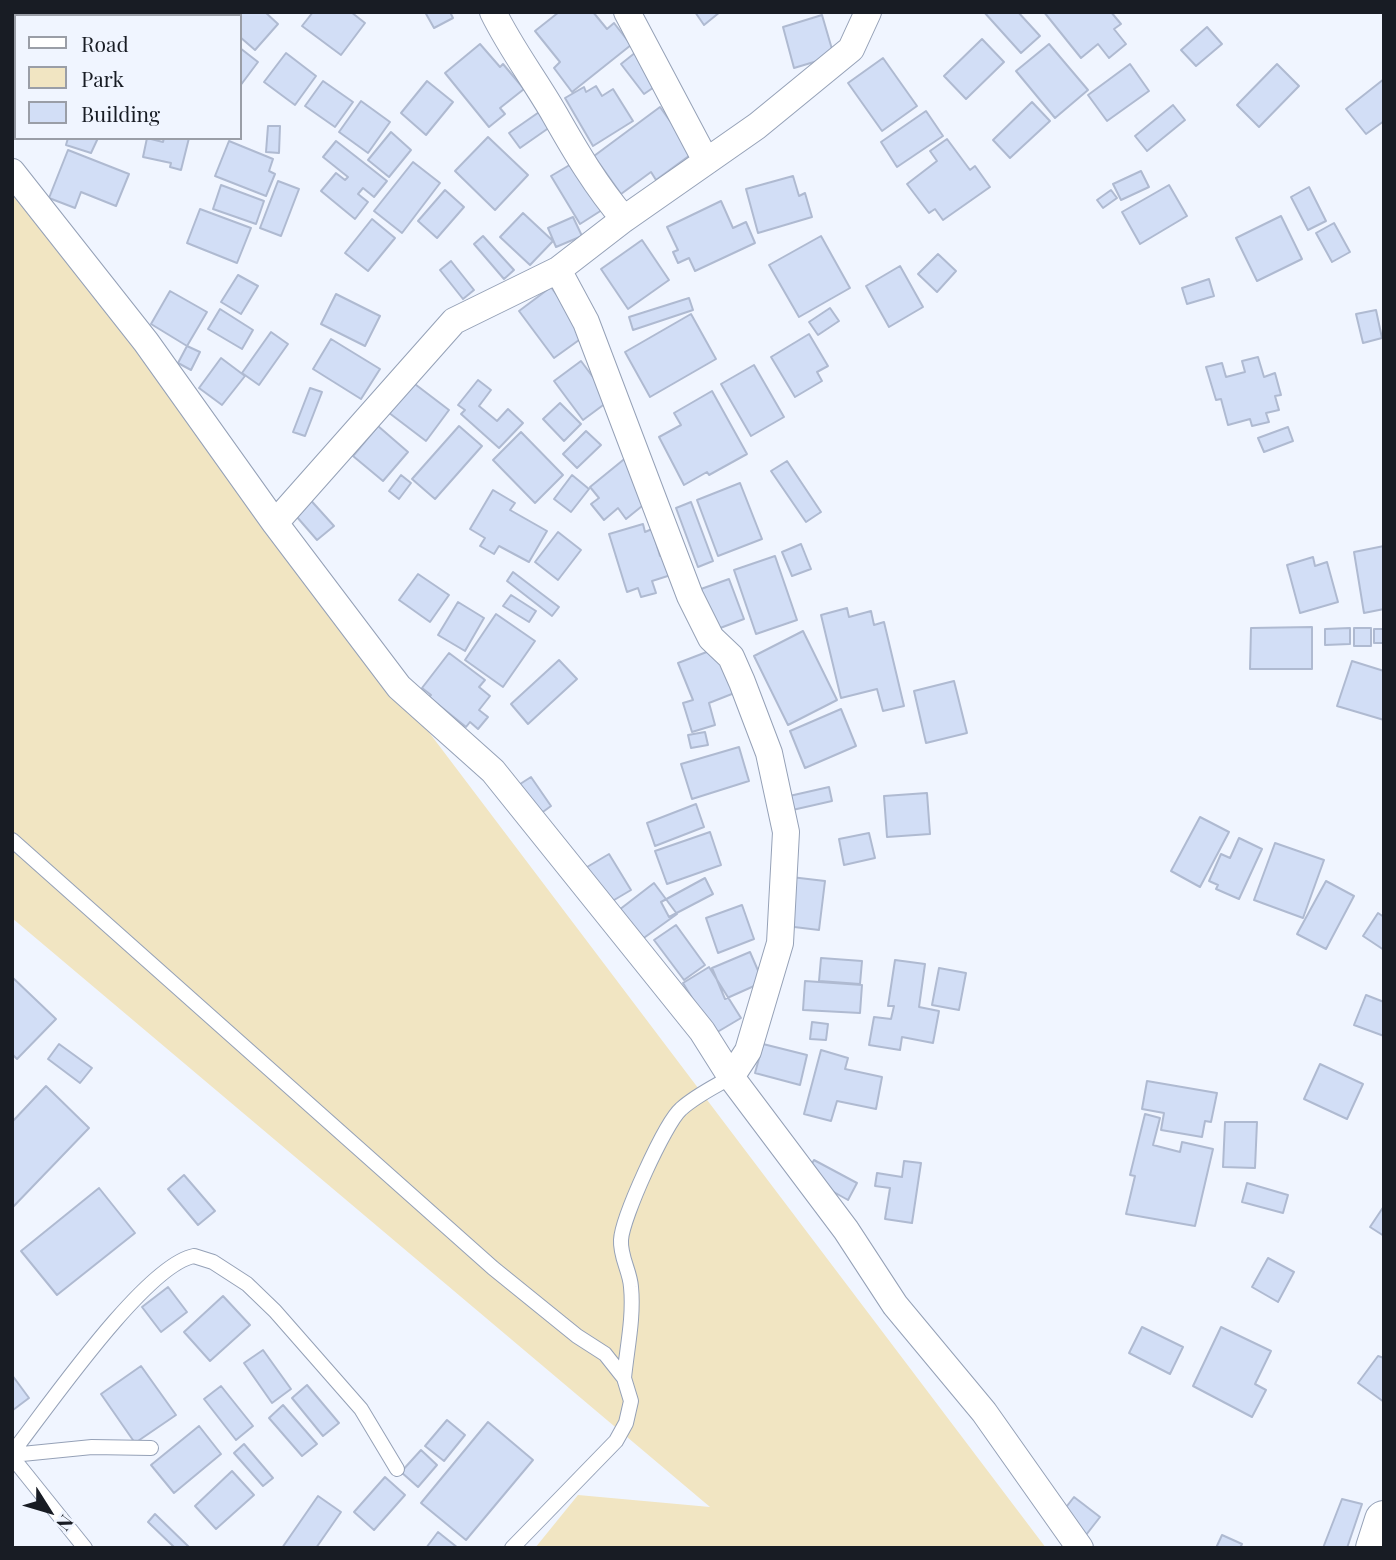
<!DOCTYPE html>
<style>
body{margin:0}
#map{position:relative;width:1396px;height:1560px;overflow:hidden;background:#f0f5ff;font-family:"Playfair Display",serif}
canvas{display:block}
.frame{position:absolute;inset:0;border:14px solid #181c24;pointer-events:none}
.legend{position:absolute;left:14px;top:14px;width:228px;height:126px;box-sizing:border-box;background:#f0f5ff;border:2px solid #9a9ea7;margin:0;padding:9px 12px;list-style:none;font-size:21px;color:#181c24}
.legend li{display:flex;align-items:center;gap:14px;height:35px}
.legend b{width:35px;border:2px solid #9a9ea7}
.north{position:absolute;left:14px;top:1476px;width:70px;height:70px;-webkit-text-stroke:5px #f0f5ff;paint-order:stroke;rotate:127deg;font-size:19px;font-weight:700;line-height:28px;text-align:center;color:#181c24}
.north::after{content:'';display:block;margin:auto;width:24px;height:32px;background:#181c24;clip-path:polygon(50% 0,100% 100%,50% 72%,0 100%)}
</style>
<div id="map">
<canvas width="1396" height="1560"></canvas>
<div class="frame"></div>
<ul class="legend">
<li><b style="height:9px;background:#fff"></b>Road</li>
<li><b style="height:19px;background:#f1e5c2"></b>Park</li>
<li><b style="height:19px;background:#d2def6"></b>Building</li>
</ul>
<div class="north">N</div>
</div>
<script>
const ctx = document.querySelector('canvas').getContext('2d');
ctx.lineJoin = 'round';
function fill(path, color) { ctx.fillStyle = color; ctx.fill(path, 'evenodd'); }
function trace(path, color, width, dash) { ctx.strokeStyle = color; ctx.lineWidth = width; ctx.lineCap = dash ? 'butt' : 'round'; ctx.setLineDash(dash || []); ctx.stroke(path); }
fill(new Path2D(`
 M12,181l1034,1367h-511l43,-53 132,12 -698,-589z`), '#f1e5c2');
const building = new Path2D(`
 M53,12h46l4,4h-53z
 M220,12h45l13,12 -23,26 -15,-13v-21h-23z
 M313,12h38l14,11 -24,32 -39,-29z
 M425,12h25l3,6 -19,10z
 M559,12h34l14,17 7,-6 17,22 -59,47 -18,-24 6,-6 -25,-31z
 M695,12h25l-16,13z
 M984,12h34l22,24 -19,17z
 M1044,12h67l10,12 -7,5 12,15 -17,14 -11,-14 -17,14z
 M822,15l12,41 -40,12 -11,-41z
 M1207,27l15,17 -26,22 -15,-16z
 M982,39l22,23 -38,37 -22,-23z
 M480,44l20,23 3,-3 21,25 -24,19 5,6 -16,13 -44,-54z
 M1049,44l39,46 -33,28 -39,-47z
 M240,48l18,14 -18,24z
 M636,52l24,31 -16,11 -23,-30z
 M286,53l30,23 -21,29 -31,-23z
 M883,58l34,48 -35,25 -34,-48z
 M1130,64l19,27 -42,30 -19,-26z
 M1277,64l22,22 -40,41 -22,-22z
 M1384,79v42l-18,13 -20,-25z
 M323,81l30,21 -18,25 -30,-21z
 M427,81l26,21 -27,33 -25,-22z
 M596,86l6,10 11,-7 20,32 -40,25 -28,-48 19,-11 2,5z
 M361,101l29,21 -22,31 -29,-21z
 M1032,102l18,19 -40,37 -17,-18z
 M1173,105l12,15 -38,31 -12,-15z
 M660,107l33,46 -37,27 -5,-8 -30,22 -27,-38z
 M542,110l11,15 -33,23 -11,-15z
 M926,111l17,25 -46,31 -16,-25z
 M268,126h12l-1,27 -13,-1z
 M391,132l20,18 -22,27 -21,-17z
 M488,137l40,38 -33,35 -40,-39z
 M68,138h30l-7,15 -25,-8z
 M147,138l16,4 1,-4h25l-8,32 -11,-3 1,-4 -28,-6z
 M947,139l23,31 5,-4 15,21 -47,33 -8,-11 -6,4 -22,-29 30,-23 -7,-10z
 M229,141l44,18 -4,12 6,3 -9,22 -51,-20z
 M336,141l51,40 -13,16 -11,-9 -5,6 10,8 -13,17 -34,-28 15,-18 9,7 3,-3 -25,-20z
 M68,150l61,24 -13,32 -35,-14 -6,16 -26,-10z
 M413,162l27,21 -38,50 -28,-22z
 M573,163l29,47 -22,14 -29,-48z
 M1141,171l8,16 -28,13 -8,-16z
 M793,176l6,20 6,-3 7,24 -54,16 -12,-44z
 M278,181l21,8 -18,47 -21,-8z
 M221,185l43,16 -8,23 -43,-15z
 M1169,185l18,31 -47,28 -18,-32z
 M1309,187l17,34 -18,9 -17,-33z
 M445,190l19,17 -27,31 -19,-17z
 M1111,190l6,8 -14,10 -6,-8z
 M721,201l12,27 13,-6 9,21 -60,28 -6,-13 -11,5 -5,-11 5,-2 -11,-23z
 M200,209l51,19 -14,35 -50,-20z
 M523,213l30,28 -23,24 -30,-28z
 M1281,216l21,43 -45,22 -21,-43z
 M573,217l9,19 -26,11 -8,-19z
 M372,219l23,19 -27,33 -23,-18z
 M1334,223l16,29 -18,10 -16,-29z
 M483,236l31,34 -10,9 -30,-35z
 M821,236l29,52 -51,29 -30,-52z
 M642,240l27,40 -41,29 -27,-40z
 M938,254l18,17 -19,21 -19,-18z
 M451,261l23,29 -11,9 -23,-29z
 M900,266l23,41 -34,20 -23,-41z
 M238,275l20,11 -17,28 -20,-12z
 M1209,279l5,17 -27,8 -5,-16z
 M551,287l35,48 -32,23 -35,-47z
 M170,291l37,21 -20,34 -36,-22z
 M336,294l44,22 -15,30 -44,-22z
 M689,298l4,12 -60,20 -4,-13z
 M830,308l9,13 -21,14 -9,-13z
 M220,309l33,21 -11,19 -34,-20z
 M1376,310l6,28 -19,5 -7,-29z
 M691,314l25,45 -66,38 -25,-45z
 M271,332l17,12 -29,41 -17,-12z
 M809,334l19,32 -11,6 5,9 -27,16 -24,-40z
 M331,339l49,30 -19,30 -48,-30z
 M187,346l13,6 -9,18 -13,-7z
 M1258,357l6,20 11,-4 6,22 -6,1 4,14 -13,3 3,9 -17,4 -2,-7 -22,6 -7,-26 -5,1 -10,-33 16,-4 4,14 19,-5 -3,-11z
 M221,358l24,18 -23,29 -23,-17z
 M581,361l29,39 -27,20 -29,-39z
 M754,365l30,52 -33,19 -30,-52z
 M403,375l46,35 -23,31 -46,-35z
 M478,380l13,10 -12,16 18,15 11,-12 15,14 -24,25 -38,-34 4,-4 -7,-5z
 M310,388l12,4 -17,44 -12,-4z
 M712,391l35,63 -38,21 -2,-3 -23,13 -25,-48 22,-12 -7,-12z
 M560,403l21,21 -17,17 -21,-22z
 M378,426l30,26 -25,29 -30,-25z
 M459,426l23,20 -47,53 -23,-20z
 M1288,427l5,14 -29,11 -6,-14z
 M586,431l15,14 -24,23 -14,-14z
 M521,432l42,43 -28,28 -42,-43z
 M628,456l24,42 -26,21 -8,-11 -14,12 -13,-16 8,-6 -9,-11z
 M787,461l34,51 -15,10 -35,-51z
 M401,475l10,8 -12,16 -10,-8z
 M572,475l17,14 -18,23 -17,-13z
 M740,483l22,56 -44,17 -21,-56z
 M493,490l22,13 -5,7 37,21 -18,31 -30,-16 -5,8 -14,-8 5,-8 -15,-9z
 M306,495l28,31 -17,14 -27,-31z
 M691,502l22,59 -15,6 -22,-59z
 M643,524l2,8 7,-3 8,27 7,-2 7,20 -22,7 4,12 -15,4 -3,-9 -11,4 -18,-58z
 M558,532l23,18 -23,30 -23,-18z
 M801,544l10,25 -19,7 -10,-24z
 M1384,546v63l-20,4 -10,-61z
 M775,556l22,64 -41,14 -22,-64z
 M1313,557l2,9 12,-4 11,40 -38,11 -13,-48z
 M513,572l46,35 -7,9 -45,-35z
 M418,574l31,21 -19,27 -31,-22z
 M729,579l15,40 -29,11 -14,-41z
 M511,595l25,16 -7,11 -26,-16z
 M458,602l26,16 -19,33 -27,-16z
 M847,608l2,9 22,-6 3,14 10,-3 20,84 -21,5 -6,-22 -36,9 -20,-83z
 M496,614l39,27 -32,46 -38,-27z
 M1312,627v42h-62l1,-41z
 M1350,628v16l-25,1v-16z
 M1354,628h17v18h-17z
 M1374,629h10v14h-10z
 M803,631l34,69 -49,25 -34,-69z
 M725,645l17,45 -33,13 6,22 -23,7 -9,-29 10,-3 -15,-37z
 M449,653l36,27 -6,7 11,9 -11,14 9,7 -10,12 -8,-7 -4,5 -37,-30 2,-2 -9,-7z
 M559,660l18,19 -49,45 -17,-20z
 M1352,661l32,10v49l-47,-14z
 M954,681l13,52 -41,10 -12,-52z
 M841,709l15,37 -51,22 -15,-37z
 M705,732l3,13 -17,3 -3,-13z
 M739,747l10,34 -57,18 -11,-35z
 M531,777l20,29 -15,11 -19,-31z
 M829,787l3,14 -44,10 -3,-14z
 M927,793l3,41 -43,3 -3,-41z
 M696,804l8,23 -49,19 -8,-23z
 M1200,817l29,15 -29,55 -29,-16z
 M710,832l11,33 -54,19 -12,-33z
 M869,833l6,25 -31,7 -5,-26z
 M1239,838l23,11 -23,50 -23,-10 2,-4 -9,-4 12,-27 9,4z
 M1275,843l49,17 -21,58 -49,-18z
 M609,854l22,36 -27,16 -22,-36z
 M791,877l34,4 -6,49 -33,-4z
 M705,878l8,16 -44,23 -8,-15z
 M1326,881l28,15 -28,53 -29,-15z
 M654,883l23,31 -36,26 -22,-30z
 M742,905l12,34 -36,14 -12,-35z
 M1378,913l6,4v33l-21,-14z
 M676,925l29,40 -21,15 -30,-40z
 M750,952l13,30 -38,17 -13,-31z
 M821,958l41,3 -2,23 -41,-3z
 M895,960l30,4 -6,43 20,4 -6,32 -31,-6 -2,13 -31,-5 5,-28 17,2 3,-13h-6z
 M709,967l32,51 -27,16 -31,-51z
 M939,968l27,5 -7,37 -27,-5z
 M12,977l44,42 -39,40 -5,-5z
 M805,981l57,4 -2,28 -57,-3z
 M1366,995l18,7v34l-30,-11z
 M812,1022l16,2 -2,16 -16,-1z
 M59,1044l33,24 -12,15 -32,-24z
 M763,1044l44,11 -7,30 -45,-12z
 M821,1050l27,8 -3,11 37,8 -6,32 -39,-8 -6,20 -27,-7z
 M1320,1064l43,20 -16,35 -43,-20z
 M1147,1081l70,12 -6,29 -6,-1 -3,16 -41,-7 3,-17 -22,-4z
 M46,1086l43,42 -77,80v-86z
 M1145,1114l15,4 -7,27 27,7 2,-10 31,7 -18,77 -69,-12 9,-38 -5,-1z
 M1225,1122h32l-2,46 -32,-1z
 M814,1160l43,23 -9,17 -43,-24z
 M904,1161l17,2 -9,60 -27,-4 5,-31 -15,-2 2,-13 25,4z
 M184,1175l31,36 -17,14 -30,-36z
 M1247,1183l41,12 -5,18 -41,-11z
 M99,1188l36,45 -78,62 -36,-44z
 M1384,1206v30l-14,-9z
 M1268,1258l26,14 -16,30 -26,-15z
 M168,1287l19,25 -26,20 -19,-25z
 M223,1296l27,29 -40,36 -26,-29z
 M1142,1327l41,20 -13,27 -41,-21z
 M1221,1327l50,24 -16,33 11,6 -14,27 -59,-31z
 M263,1350l28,39 -19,14 -28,-40z
 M1378,1356l6,2v44l-26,-19z
 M141,1366l35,49 -41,28 -34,-49z
 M12,1375l17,23 -16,12 -1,-1z
 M307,1385l32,38 -16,13 -31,-38z
 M221,1386l32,40 -17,14 -32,-41z
 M283,1405l34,39 -15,12 -33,-38z
 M447,1420l18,15 -21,26 -19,-15z
 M488,1422l45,38 -67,80 -45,-37z
 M199,1426l22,28 -47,39 -23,-28z
 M244,1444l29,34 -10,8 -29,-33z
 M421,1450l16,15 -19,22 -17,-15z
 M232,1471l22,24 -38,34 -21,-23z
 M385,1477l20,18 -31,35 -20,-18z
 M318,1496l23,16 -25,36h-34z
 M1074,1497l26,20 -14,18 -26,-20z
 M1342,1499l20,5 -15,44h-24z
 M155,1514l35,34h-15l-27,-26z
 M438,1532l20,16h-32z
 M1222,1535l20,9 -2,4h-24z`);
fill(building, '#d2def6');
trace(building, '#afbad1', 2);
const lane = new Path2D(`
 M12,840l481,428 84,68 28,18 19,24 7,23 -5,22 -10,18 -104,107
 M624,1378c3,-30 10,-61 7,-91 -1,-16 -11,-30 -10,-47 1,-22 44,-117 60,-131 14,-13 33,-22 50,-32
 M12,1453c33,-42 133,-188 182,-197l19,6 34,22 28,27 86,98 36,60
 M12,1455l80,-8 59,1
 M12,1457l73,91`);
const street = new Path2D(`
 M493,12c18,37 42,68 62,103 21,37 41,71 69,104
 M627,12l79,149
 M12,172l134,170 129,181 124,164 94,84 209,260 29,46 115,153 49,75 89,107 96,136
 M558,270l28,52 104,274 21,42 20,19 11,25 27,71 17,79 -6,111 -32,108 -17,26
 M275,523l179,-202 104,-51 66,-51 133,-93 94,-77 17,-37`);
const secondary = new Path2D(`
 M1375,1548l9,-28`);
trace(lane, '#95a1b7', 16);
trace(street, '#95a1b7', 28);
trace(secondary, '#95a1b7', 40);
trace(lane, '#fff', 14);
trace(street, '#fff', 26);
trace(secondary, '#fff', 38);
</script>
